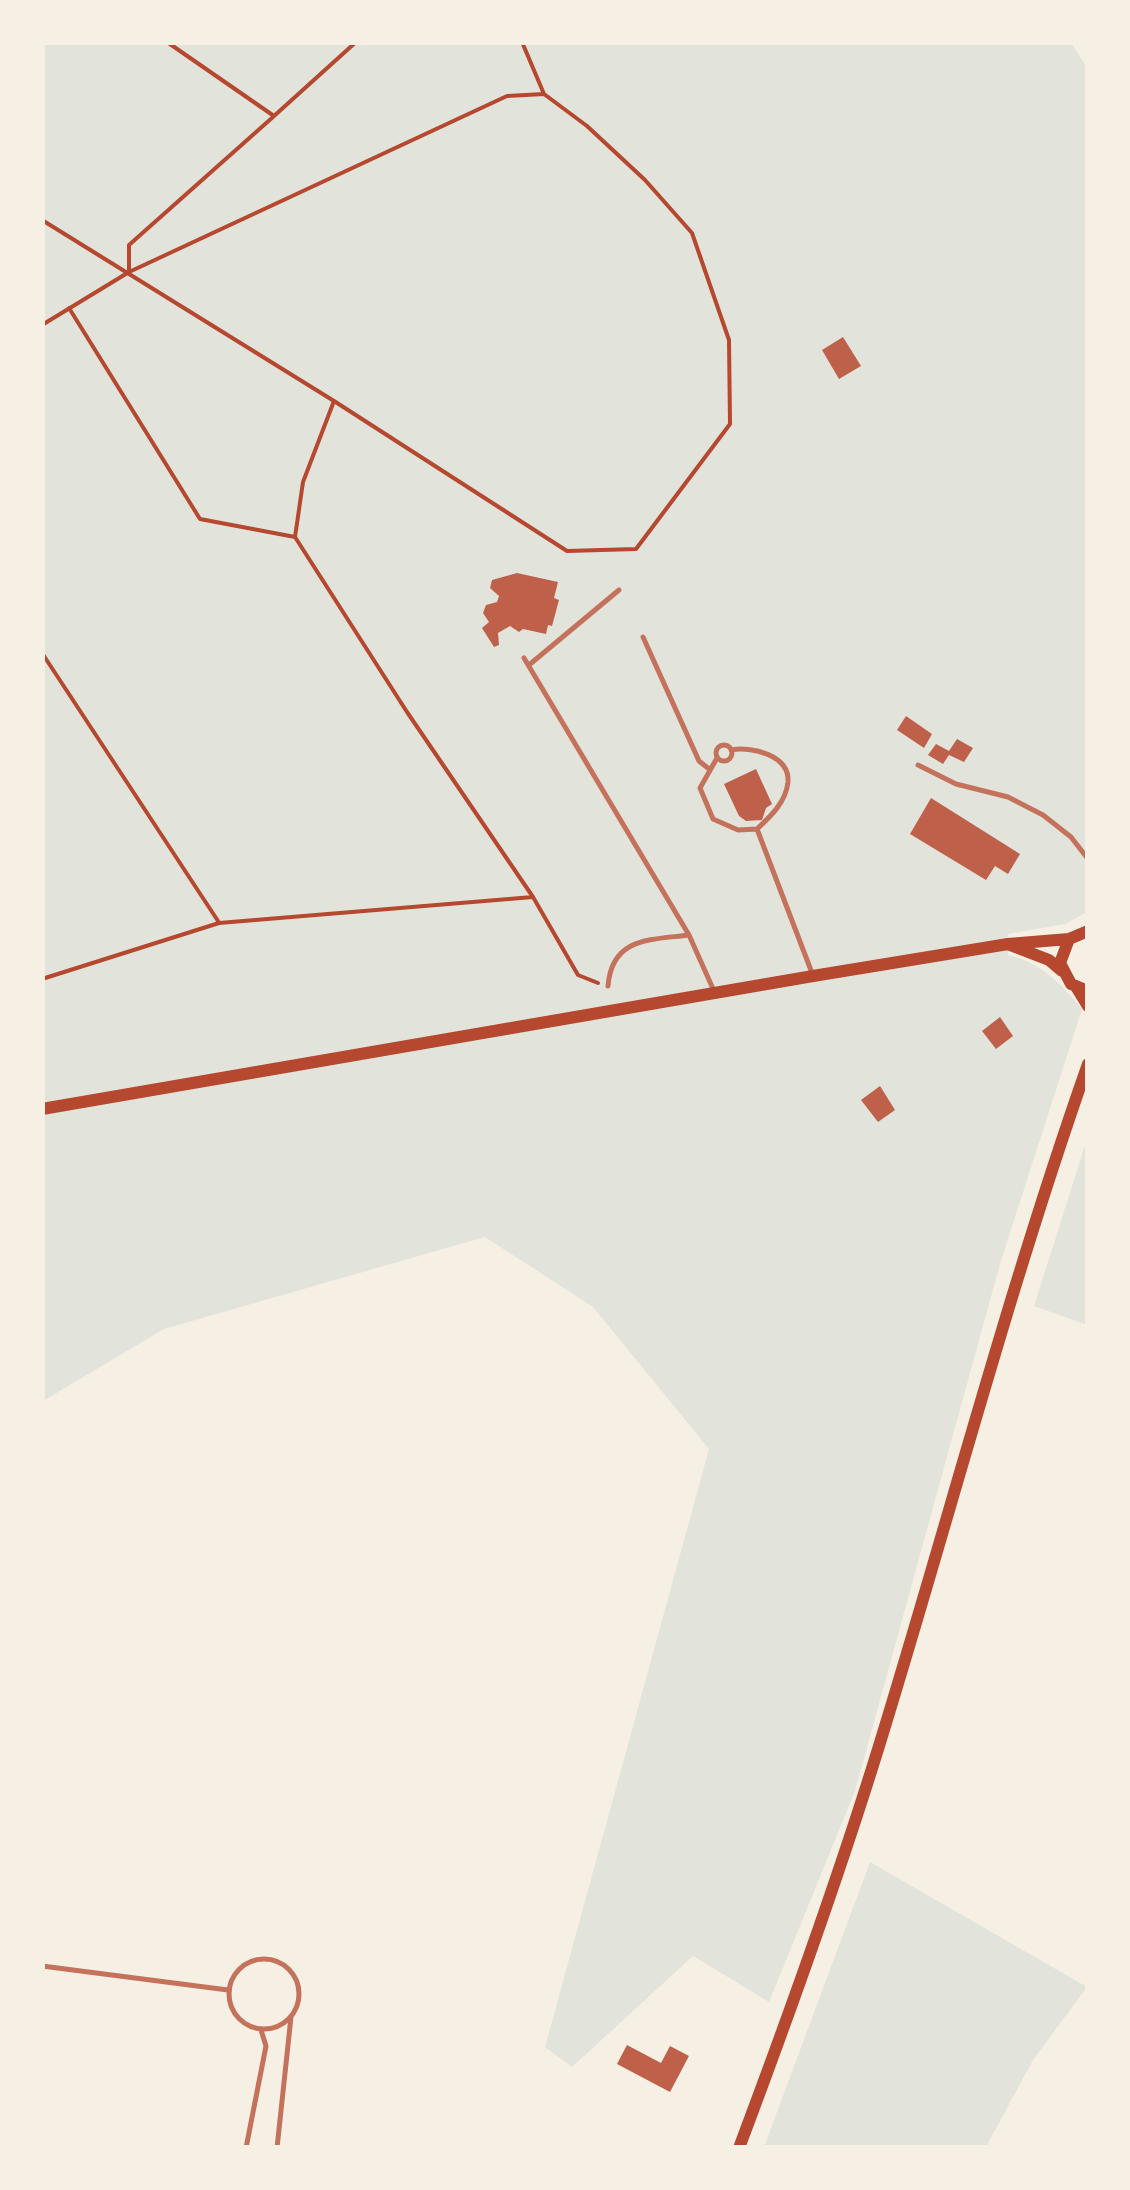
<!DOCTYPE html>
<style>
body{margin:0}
#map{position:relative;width:1130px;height:2190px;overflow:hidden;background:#f6efe4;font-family:"Work Sans",sans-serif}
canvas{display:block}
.frame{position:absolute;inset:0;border:45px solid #f6efe4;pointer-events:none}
</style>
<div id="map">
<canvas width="1130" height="2190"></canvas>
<div class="frame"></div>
</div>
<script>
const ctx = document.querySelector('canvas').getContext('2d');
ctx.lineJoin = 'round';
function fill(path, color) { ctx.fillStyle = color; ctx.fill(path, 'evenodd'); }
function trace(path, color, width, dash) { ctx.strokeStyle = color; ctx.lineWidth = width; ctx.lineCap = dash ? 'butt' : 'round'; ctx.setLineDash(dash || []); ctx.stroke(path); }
fill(new Path2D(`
 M1071,42l16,26v844l-22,12 -57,10v21c34,8 53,29 74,54l-82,255 -145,527 -86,211 -76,-46 -121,111 -27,-20 164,-598 -116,-142 -108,-70 -321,92 -121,72 -1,-1358z
 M1087,1139l1,1 -1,185 -53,-19z
 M870,1862l217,125 -54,73 -47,87h-222z`), '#e2e4dc');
fill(new Path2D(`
 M843,337l18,29 -22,13 -17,-29z
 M517,573l41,9 -4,16 5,2 -7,26 -4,-1 -2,9 -23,-5 -4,3 -9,-6 -12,7 1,12 -5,2 -12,-19 7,-6 -6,-9 3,-8 11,-3 2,-6 -9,-8 2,-8z
 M906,716l26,18 -8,14 -27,-18z
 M957,739l16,9 -9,14 -15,-7 -6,9 -15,-9 8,-11 13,7z
 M756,769l16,35 -6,4 -4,12 -16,1 -7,-5 -15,-32z
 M931,798l89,56 -12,20 -13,-8 -9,14 -76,-46z
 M1000,1017l13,19 -17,13 -14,-18z
 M880,1086l15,24 -17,12 -17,-22z
 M627,2045l34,18 9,-17 19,10 -19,36 -53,-28z`), '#bf614a');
trace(new Path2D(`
 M167,42l107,74 82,-74
 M42,220l292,181 -31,81 -8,55 112,175 126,185 45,78 20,8
 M129,272v-27l144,-128
 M69,308l131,211 95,18
 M42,325l87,-53 378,-176 37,-2
 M334,401l233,150 69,-2 94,-125 -1,-84 -37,-107 -47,-53 -58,-54 -43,-32 -22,-52
 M42,653l176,268
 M42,979l177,-56 314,-26`), '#b5482f', 4);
trace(new Path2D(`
 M643,637l56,124 10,8
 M524,658l165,277 25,56
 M529,665l90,-75
 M716 753a8 8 0 1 1 16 0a8 8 0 1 1-16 0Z
 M717,758l-17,30 13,31 25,11 19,-1c14,-13 29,-27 31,-47 2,-27 -37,-36 -57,-32
 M918,765l38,19 52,13 35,18 28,22 17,22
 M757,829l55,144
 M608,986c4,-49 42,-46 81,-51
 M229 1994a35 35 0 1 1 70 0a35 35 0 1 1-70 0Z
 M42,1966l186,24
 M246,2148l20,-102 -5,-16
 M277,2148l14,-131`), '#c5725c', 5);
trace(new Path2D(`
 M1088,931l-19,8 -9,24 11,21 17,7
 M1010,945l39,15 13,11
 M1077,988l11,18
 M42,1109l771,-133 195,-32 61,-5
 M739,2148c50,-133 98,-266 140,-402 70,-227 130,-458 209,-682`), '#b5482f', 12);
</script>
